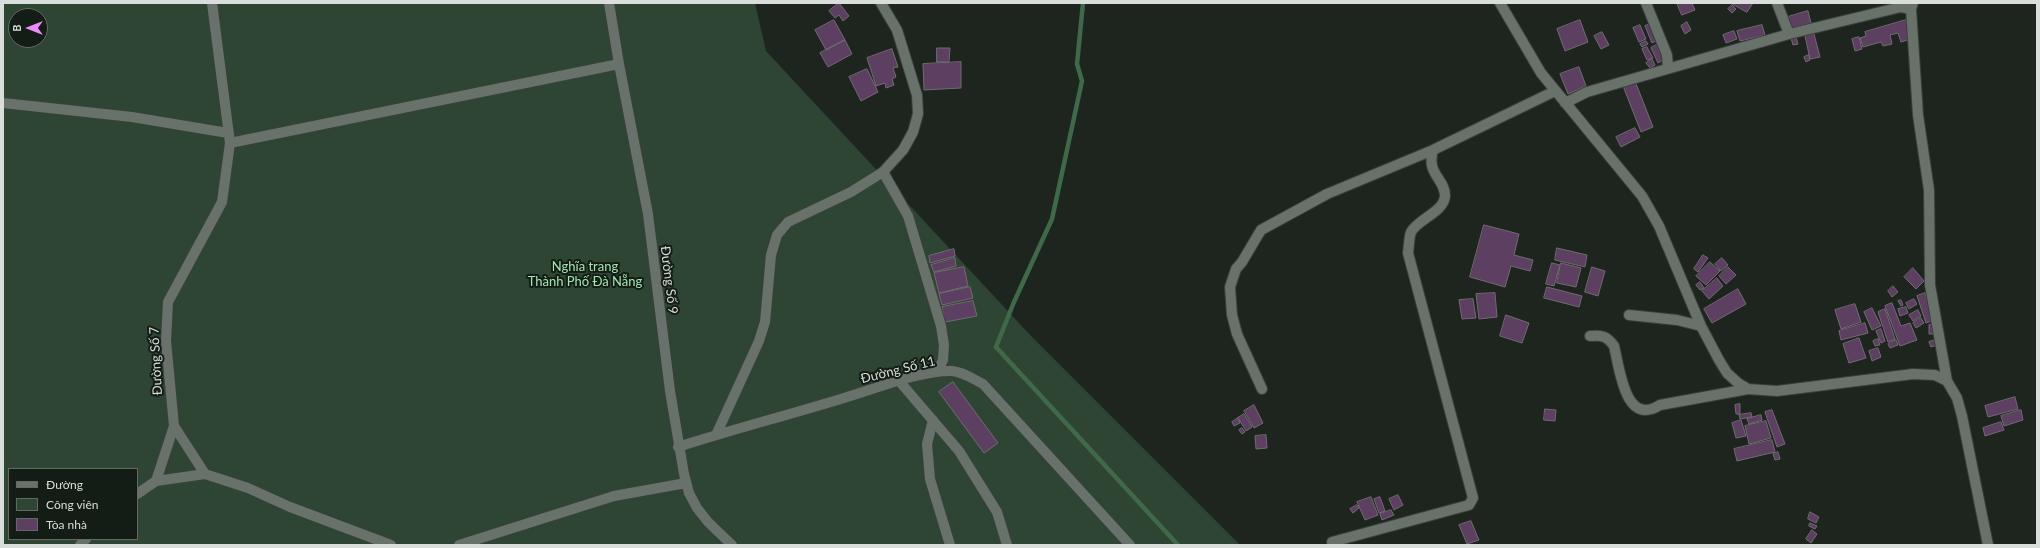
<!DOCTYPE html>
<meta charset="utf-8">
<style>
body{margin:0}
#map{position:relative;width:2040px;height:548px;overflow:hidden;background:#1e251f;font-family:Lato,sans-serif}
canvas{display:block}
.frame{position:absolute;inset:0;border:4px solid #d9deda;pointer-events:none}
.legend{position:absolute;left:8px;top:468px;width:130px;height:72px;box-sizing:border-box;background:#141c16;border:1px solid #636a64;margin:0;padding:5px 7px;list-style:none;font-size:12px;color:#d9deda}
.legend li{display:flex;align-items:center;gap:8px;height:20px}
.legend b{width:20px;border:1px solid #636a64}
.north{position:absolute;left:8px;top:8px;width:40px;height:40px;box-sizing:border-box;background:#141c16;border:1px solid #636a64;border-radius:50%;rotate:270deg;font-size:11px;font-weight:700;line-height:16px;text-align:center;color:#d9deda}
.north::after{content:'';display:block;margin:auto;width:14px;height:18px;background:#ec8cfb;clip-path:polygon(50% 0,100% 100%,50% 72%,0 100%)}
</style>
<div id="map">
<canvas width="2040" height="548"></canvas>
<div class="frame"></div>
<ul class="legend">
<li><b style="height:5px;background:#68726a"></b>Đường</li>
<li><b style="height:11px;background:#2e4533"></b>Công viên</li>
<li><b style="height:11px;background:#5d3f62"></b>Tòa nhà</li>
</ul>
<div class="north">B</div>
</div>
<script>
const ctx = document.querySelector('canvas').getContext('2d');
ctx.lineJoin = 'round';
function fill(path, color) { ctx.fillStyle = color; ctx.fill(path, 'evenodd'); }
function trace(path, color, width, dash) { ctx.strokeStyle = color; ctx.lineWidth = width; ctx.lineCap = dash ? 'butt' : 'round'; ctx.setLineDash(dash || []); ctx.stroke(path); }
function drawText(font, color, halo, rows, align = 'center') {
  ctx.font = font + ' Lato,sans-serif'; ctx.lineWidth = 4; ctx.setLineDash([]); ctx.textBaseline = 'middle'; ctx.strokeStyle = halo; ctx.fillStyle = color; for (const [text, x, y, turn = 0] of rows) {
    ctx.save(); ctx.translate(x, y); ctx.rotate((+turn || 0) * Math.PI / 180); ctx.textAlign = isNaN(turn) ? turn : align; if (halo) ctx.strokeText(text, 0, 0); ctx.fillText(text, 0, 0); ctx.restore();
  }
}
fill(new Path2D(`
 M3,3h752l11,48 265,285 209,209h-1237zM16,16h24v24h-24zM9,469h128v70h-128z`), '#2e4533');
trace(new Path2D(`
 M1083,3l-6,61 5,17 -30,138 -38,83 -18,45 182,198`), '#40694a', 4.5);
const building = new Path2D(`
 M839,3l10,13 -6,5 -4,-6 -4,3 -6,-7z
 M1677,3h15l3,7 -13,5z
 M1731,3h22l-6,9z
 M1732,5l4,4 -4,4 -4,-4z
 M1808,11l3,12 -20,5 -3,-11z
 M834,20l11,20 -19,10 -11,-20z
 M1580,20l8,22 -23,9 -8,-22z
 M1906,20l5,19 -10,3 -3,-9 -8,2 2,9 -9,2 -2,-4 -18,5 -3,-9 6,-2 -1,-4z
 M1687,22l4,8 -6,4 -4,-8z
 M1653,23l7,16 -8,4 -7,-17z
 M1640,25l6,14 -7,3 -6,-14z
 M1762,25l3,10 -25,6 -3,-10z
 M1734,31l3,8 -11,4 -3,-8z
 M1602,32l7,13 -8,4 -7,-13z
 M1814,34l6,23 -10,2 -5,-23z
 M1796,37l2,7 -5,1 -2,-7z
 M1859,37l3,12 -7,2 -3,-12z
 M845,40l7,14 -24,13 -8,-14z
 M1646,41l2,3 -6,3 -2,-3z
 M1658,44l7,15 -7,4 -7,-15z
 M1647,47l6,11 -6,2 -5,-11z
 M937,48h13l-1,14h-12z
 M892,49l6,18 -5,1 3,9 -4,2 2,6 -8,3 -1,-5 -9,3 -9,-28z
 M1809,55l1,5 -4,2 -2,-5z
 M1652,59l3,6 -5,3 -4,-5z
 M961,62v26l-37,2 -1,-26z
 M1579,67l7,19 -18,8 -8,-20z
 M867,69l11,23 -17,9 -12,-24z
 M1635,81l18,46 -12,5 -18,-46z
 M1635,128l5,9 -19,10 -5,-10z
 M1484,225l35,9 -5,21 19,5 -3,11 -19,-5 -6,21 -35,-10z
 M1557,248l30,7 -2,12 -30,-7z
 M954,249l1,7 -25,7 -1,-7z
 M1703,255l5,3 -10,14 -4,-3z
 M955,258l1,8 -22,6 -3,-7z
 M1722,258l6,7 -7,6 -6,-7z
 M1710,262l10,9 -14,14 -10,-9z
 M1552,263l8,2 -6,21 -8,-2z
 M1561,263l20,5 -5,19 -19,-4z
 M964,267l4,19 -29,7 -5,-20z
 M1592,267l13,4 -7,25 -13,-4z
 M1728,267l8,8 -10,9 -7,-8z
 M1913,268l11,13 -8,8 -12,-12z
 M1717,278l6,8 -14,13 -7,-8z
 M1700,282l4,6 -4,2 -4,-5z
 M1893,286l5,6 -6,5 -4,-6z
 M970,287l3,11 -31,7 -3,-11z
 M1547,287l35,9 -3,11 -35,-9z
 M1738,289l8,15 -34,19 -8,-14z
 M1495,293l2,24 -18,2 -3,-25z
 M1925,293l9,27 -8,3 -9,-27z
 M1473,299l3,19 -14,1 -3,-19z
 M1914,299l3,5 -8,5 -3,-6z
 M1901,300l2,5 -2,1 -3,-5z
 M973,301l4,15 -32,6 -3,-15z
 M1892,303l9,23 9,-3 7,17 -17,6 -15,-40z
 M1855,304l6,18 -20,7 -6,-19z
 M1906,307l2,6 -8,3 -2,-7z
 M1872,308l9,18 -9,4 -8,-18z
 M1885,309l10,30 -7,3 -10,-30z
 M1918,310l3,6 -8,5 -4,-6z
 M1506,315l23,8 -7,20 -22,-7z
 M1921,318l3,5 -8,5 -3,-5z
 M1865,323l3,10 -27,7 -2,-9z
 M1935,324v10h-6v-9z
 M1881,329l4,12 -4,2 -5,-12z
 M1859,338l7,20 -17,5 -6,-19z
 M1878,339l2,6 -5,1 -2,-5z
 M1896,340l2,5 -8,3 -2,-4z
 M1935,340l2,5 -6,2 -2,-5z
 M1878,348l3,9 -9,4 -3,-10z
 M953,382l45,61 -14,10 -45,-61z
 M2015,397l3,12 -30,8 -3,-11z
 M1740,404v10h-4l-1,-9z
 M1254,405l9,18 -9,5 -10,-17z
 M1545,409l11,1 -1,11 -11,-1z
 M1772,410l13,34 -8,3 -12,-35z
 M2021,410l2,10 -19,6 -3,-10z
 M1751,413l1,4 -12,2 -1,-4z
 M1244,414l8,13 -6,4 -8,-13z
 M1761,415l1,5 -13,4 -2,-5z
 M1238,418l2,5 -6,3 -2,-4z
 M1741,420l5,16 -10,2 -4,-15z
 M1766,421l5,17 -22,6 -4,-18z
 M2001,422l3,8 -19,6 -2,-8z
 M1242,428l3,4 -3,2 -3,-4z
 M1266,435l1,13 -11,1 -1,-13z
 M1772,440l3,12 -38,9 -3,-12z
 M1778,452l2,7 -5,1 -2,-6z
 M1398,495l5,10 -9,5 -5,-11z
 M1371,497l7,18 -13,5 -8,-18z
 M1380,497l5,14 -6,2 -5,-14z
 M1357,505l2,3 -6,5 -3,-4z
 M1391,510l3,5 -12,5 -2,-6z
 M1810,512l9,5 -3,6 -8,-4z
 M1471,521l8,19 -12,4 -8,-19z
 M1810,523l7,3 -2,3 -6,-3z
 M1812,530l5,4 -6,9 -5,-4z`);
fill(building, '#5d3f62');
trace(building, '#726a73', 1);
const minor = new Path2D(`
 M609,3l10,61 29,150 22,177 14,83 5,19 8,15 11,14 24,23
 M1500,3l41,70 101,123 17,30 42,100 18,34 8,13 11,10 10,6 29,2 136,-17 22,1 12,6
 M1646,3l21,52 1,13
 M1777,3l12,31
 M1913,3l-2,6 7,106 11,75 1,95 17,96 10,17 5,18 26,129
 M3,103l129,14 96,16
 M1565,103l22,-11 202,-58 112,-27 10,2
 M230,143l389,-79
 M883,172l25,44 33,110 3,19 -1,15 -6,12
 M1629,315l48,5 24,6
 M1590,336c12,-1 17,0 24,10 6,24 11,81 46,59l88,-16
 M900,382l59,69 38,61 10,33
 M1262,389l-25,-55 -5,-19 -2,-28 6,-18 6,-7 19,-32 66,-36 106,-44 122,-59
 M933,420l-6,24 3,35 20,66
 M174,426l31,48
 M716,435l43,-94 6,-19 6,-67 6,-20 11,-13 63,-30 32,-20 20,-22 10,-18 5,-18 -1,-19 -20,-65 -16,-27
 M678,447c55,-18 111,-32 166,-49 31,-9 77,-28 108,-27 12,1 21,8 31,13l147,161
 M156,481l18,-55 -8,-85 2,-39 54,-100 8,-59 -18,-140
 M137,494l19,-13 49,-7 43,14 42,19 101,38
 M1332,542l137,-37 4,-7 -65,-245c1,-6 1,-16 3,-21 7,-13 33,-20 34,-36 0,-18 -19,-21 -12,-46
 M80,545l6,-6
 M459,545l155,-49 72,-13`);
trace(minor, '#3a413b', 12);
trace(minor, '#68726a', 10);
drawText('13px', '#a1e4b0', '#141c16', [
 ["Nghĩa trang",585,267],
 ["Thành Phố Đà Nẵng",585,282]
]);
drawText('13px', '#d9deda', '#141c16', [
 ["Đường Số 9",669,280,83],
 ["Đường Số 7",156,361,-93],
 ["Đường Số 11",898,370,-14]
]);
</script>
